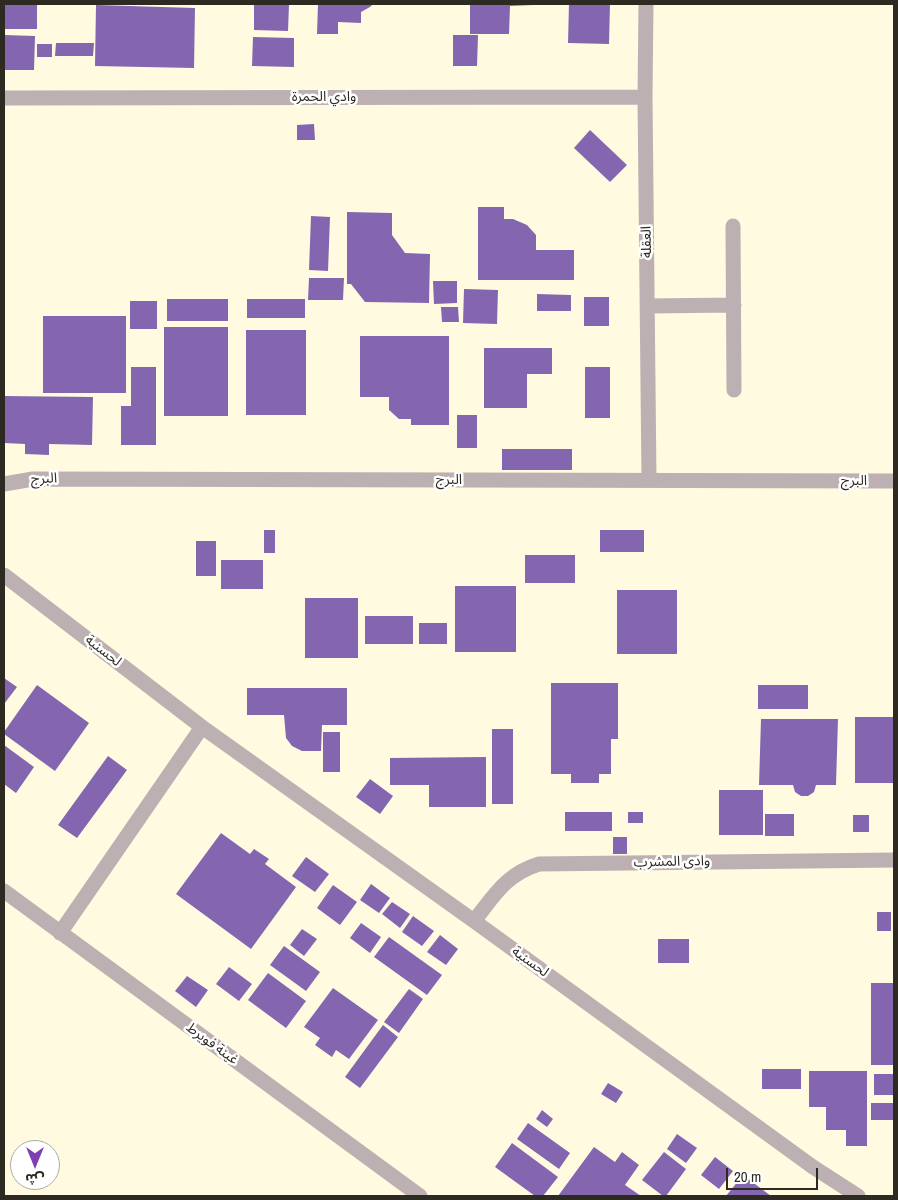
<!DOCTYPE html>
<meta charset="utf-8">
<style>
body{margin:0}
#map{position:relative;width:898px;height:1200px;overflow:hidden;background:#fffae0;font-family:"Archivo Narrow","Noto Sans Arabic",sans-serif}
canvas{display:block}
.frame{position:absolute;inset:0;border:5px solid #2d2b21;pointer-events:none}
.north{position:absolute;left:10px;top:1140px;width:50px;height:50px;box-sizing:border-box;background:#fff;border:1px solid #abaaa6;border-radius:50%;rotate:180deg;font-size:14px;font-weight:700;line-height:20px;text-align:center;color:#2d2b21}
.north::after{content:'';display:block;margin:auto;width:18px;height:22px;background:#7e3db1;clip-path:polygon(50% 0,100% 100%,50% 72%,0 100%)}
.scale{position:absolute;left:726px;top:1168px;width:92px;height:22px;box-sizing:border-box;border:2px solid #2d2b21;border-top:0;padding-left:6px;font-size:15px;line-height:18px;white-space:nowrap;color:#2d2b21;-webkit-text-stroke:4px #fff;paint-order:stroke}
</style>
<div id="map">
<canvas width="898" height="1200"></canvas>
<div class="frame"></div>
<div class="north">ش</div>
<div class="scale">20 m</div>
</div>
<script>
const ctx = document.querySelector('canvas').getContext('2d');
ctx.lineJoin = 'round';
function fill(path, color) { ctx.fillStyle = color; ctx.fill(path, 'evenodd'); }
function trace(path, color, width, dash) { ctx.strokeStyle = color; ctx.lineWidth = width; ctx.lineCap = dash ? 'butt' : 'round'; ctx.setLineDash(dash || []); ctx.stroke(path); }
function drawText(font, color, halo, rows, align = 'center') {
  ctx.font = font + ' "Archivo Narrow","Noto Sans Arabic",sans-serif'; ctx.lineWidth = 5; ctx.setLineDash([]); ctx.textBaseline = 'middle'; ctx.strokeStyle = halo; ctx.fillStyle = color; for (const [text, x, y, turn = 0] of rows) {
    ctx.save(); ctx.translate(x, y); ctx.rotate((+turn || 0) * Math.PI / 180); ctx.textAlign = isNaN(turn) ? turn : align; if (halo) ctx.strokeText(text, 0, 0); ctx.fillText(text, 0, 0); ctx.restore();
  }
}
fill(new Path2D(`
 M4,4h33v25h-33z
 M254,4h35l-1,27 -34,-1z
 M318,4h55l-3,3 -9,5v11l-23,-1v12h-21z
 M470,4h63v1l-23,1 -1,28h-39z
 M569,4h41l-1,40 -41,-1z
 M96,5l99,3 -1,60 -99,-2z
 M4,35l31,1 -1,34h-30z
 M453,35h25l-1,31h-24z
 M253,37l41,1v29l-42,-1z
 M56,43h38l-1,13h-38z
 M37,44h15v13h-15z
 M314,124l1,16h-18v-15z
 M590,130l37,35 -17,17 -36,-34z
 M478,207h26v12h9l14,6 9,10v15h38v30h-96z
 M347,212l45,1v22l13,18 25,1 -1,49 -64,-1 -14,-18h-4z
 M311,216l19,1 -2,54 -19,-1z
 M309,278h35l-1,22h-35z
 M433,281h24v22l-23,1z
 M464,289l34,1 -1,34 -34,-1z
 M537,294l34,1v16h-34z
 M584,297h25v29h-25z
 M167,299h61v22h-61z
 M247,299h58v19h-58z
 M130,301h27v28h-27z
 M441,307h17l1,15h-17z
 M43,316h83v77h-83z
 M164,327h64v89h-64z
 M246,330h60v85h-60z
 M360,336h89v89h-38v-6h-12l-10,-9v-13h-29z
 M484,348h68v26h-25v34h-43z
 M131,367h25v78h-35v-39h10z
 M585,367h25v51h-25z
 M4,396l89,1 -1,48 -43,-1v11l-24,-1v-10l-21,-1z
 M457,415h20v33h-20z
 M502,449h70v21h-70z
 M264,530h11v23h-11z
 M600,530h44v22h-44z
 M196,541h20v35h-20z
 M525,555h50v28h-50z
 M221,560h42v29h-42z
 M455,586h61v66h-61z
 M617,590h60v64h-60z
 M305,598h53v60h-53z
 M365,616h48v28h-48z
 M419,623h28v21h-28z
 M4,678l13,9 -13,17z
 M551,683h67v56h-7v35h-12v9h-28v-9h-20z
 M37,685l52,38 -34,48 -51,-37v-2z
 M758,685h50v24h-50z
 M247,688h100v37h-25l-1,26h-19l-10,-5 -6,-8 -2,-23h-37z
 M855,717h39v66h-39z
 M761,719h77l-2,66h-20l-2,7 -6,4h-7l-6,-4 -2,-7h-34z
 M492,729h21v75h-21z
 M323,732h17v40h-17z
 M4,745l30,22 -18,26 -12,-9z
 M108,756l19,14 -50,68 -19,-13z
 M486,757v50h-57v-22h-39v-27z
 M370,779l23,17 -13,18 -24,-17z
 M719,790h44v45h-44z
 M565,812h47v19h-47z
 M628,812h15v11h-15z
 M765,814h29v22h-29z
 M853,815h16v17h-16z
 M221,833l29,21 4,-5 15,10 -4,5 31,23 -45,62 -75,-55z
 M613,837h14v17h-14z
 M306,857l23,17 -14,18 -23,-16z
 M371,884l19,14 -11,15 -19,-13z
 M333,885l24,17 -17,23 -23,-17z
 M392,902l18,12 -10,14 -18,-14z
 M877,912h14v19h-14z
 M413,916l21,15 -12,15 -20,-14z
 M361,923l20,14 -11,16 -20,-15z
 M302,929l15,10 -13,17 -14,-11z
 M440,935l18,14 -12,16 -19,-13z
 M389,937l53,38 -15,20 -53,-38z
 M658,939h31v24h-31z
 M284,946l36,26 -14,19 -36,-26z
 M229,967l23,17 -13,17 -23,-17z
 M268,973l38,28 -20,27 -38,-28z
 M187,976l21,14 -12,17 -21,-16z
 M871,983h23v82h-23z
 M333,988l45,32 -29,39 -13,-9 -4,7 -17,-12 5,-7 -16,-11z
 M409,989l14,10 -24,34 -15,-11z
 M383,1025l15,12 -38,51 -15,-11z
 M762,1069h39v20h-39z
 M809,1071h58v75h-21v-16h-20v-23h-17z
 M874,1074h20v21h-20z
 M608,1083l15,9 -7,11 -15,-9z
 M871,1103h23v17h-23z
 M542,1110l11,9 -6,8 -11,-8z
 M528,1123l42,30 -11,16 -42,-30z
 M677,1134l20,14 -11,15 -19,-14z
 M512,1143l46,34 -15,19h-8l-40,-29z
 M594,1147l21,15 7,-10 17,13 -14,20 16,11h-83z
 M664,1152l22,17 -20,27h-3l-21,-16z
 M715,1157l18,14 -14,18 -18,-14z
 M743,1175l28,21h-45z`), '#8466b0');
trace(new Path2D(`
 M646,4l-1,93 4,383
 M4,98l641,-1
 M733,226l1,164
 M648,306l86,-1
 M4,484l29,-5 861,2
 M4,575l198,152 272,194 339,246 45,29
 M4,891l416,305
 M474,921c20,-25 32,-47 65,-57l355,-4
 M60,933l142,-206`), '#bdb0b2', 15);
drawText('14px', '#2d2b21', '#fff', [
 ["وادي الحمرة",324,97],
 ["العقلة",647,242,-91],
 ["البرج",44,479,-2],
 ["البرج",449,480],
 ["البرج",854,481],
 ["لحسنية",103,651,38],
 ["وادى المشرب",672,862,-1],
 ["لحسنية",530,962,36],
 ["غينة فويرط",212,1044,36]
]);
</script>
